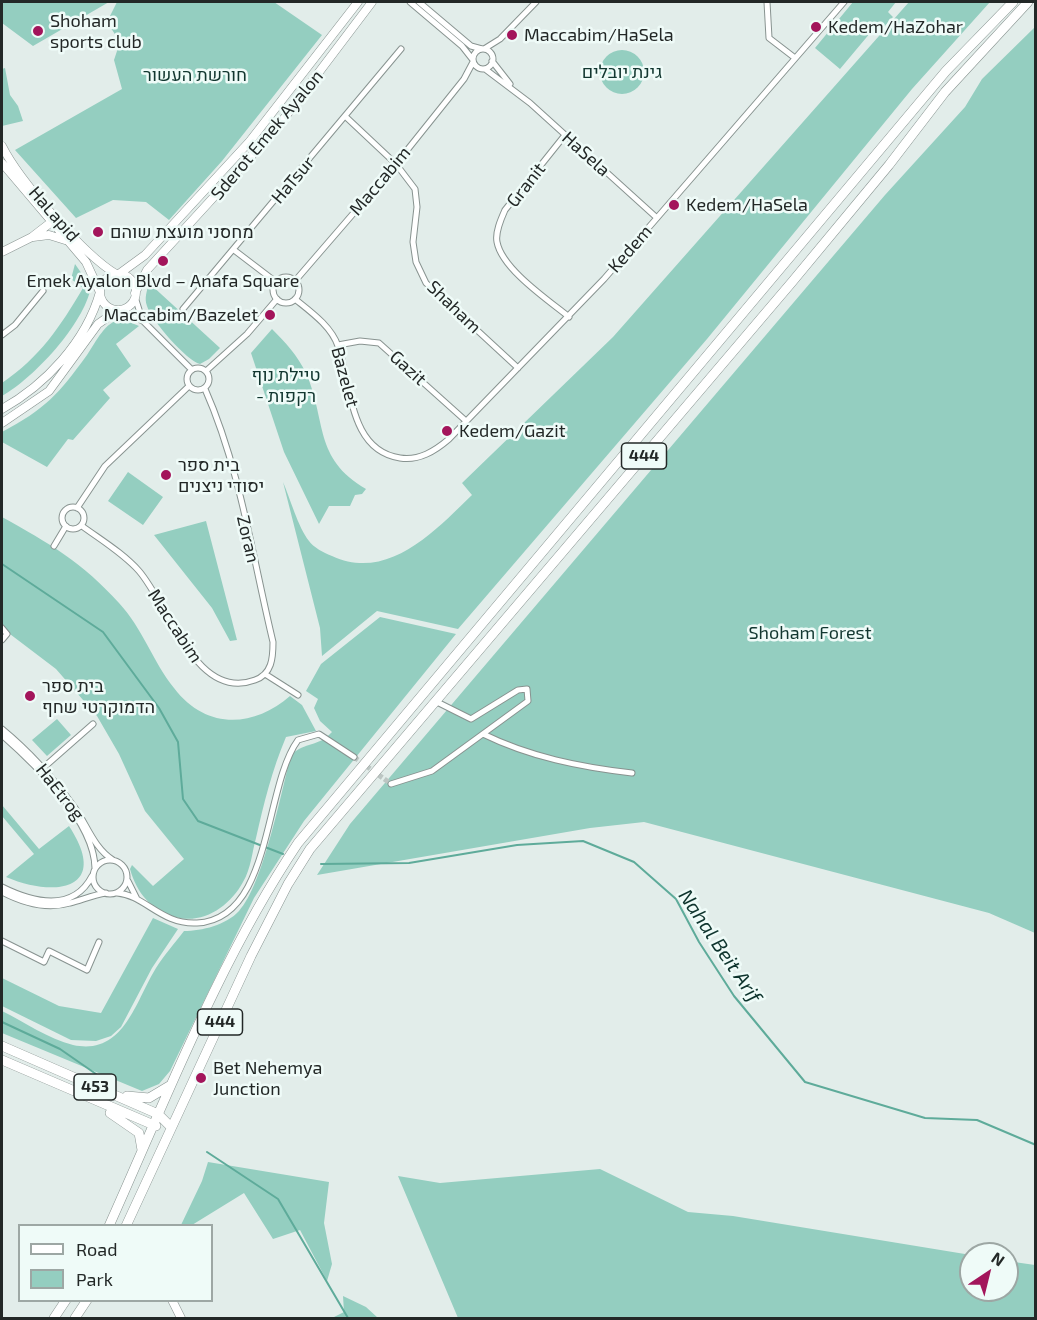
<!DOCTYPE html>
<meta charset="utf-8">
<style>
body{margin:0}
#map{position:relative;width:1037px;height:1320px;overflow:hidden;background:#e2edea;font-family:"Exo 2",sans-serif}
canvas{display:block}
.frame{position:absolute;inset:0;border:3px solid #232827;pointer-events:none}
.legend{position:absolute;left:18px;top:1224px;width:195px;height:78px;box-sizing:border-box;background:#effbf8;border:2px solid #9da7a4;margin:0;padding:8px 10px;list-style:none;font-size:18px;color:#232827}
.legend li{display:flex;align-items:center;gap:12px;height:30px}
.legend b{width:30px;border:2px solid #9da7a4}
.north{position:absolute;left:959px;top:1242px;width:60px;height:60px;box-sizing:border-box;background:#effbf8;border:2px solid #9da7a4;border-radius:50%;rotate:35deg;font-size:16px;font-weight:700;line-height:24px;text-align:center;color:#232827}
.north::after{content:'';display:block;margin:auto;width:21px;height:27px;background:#a3155b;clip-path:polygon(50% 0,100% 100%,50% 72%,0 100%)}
</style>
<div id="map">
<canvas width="1037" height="1320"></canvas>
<div class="frame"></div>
<ul class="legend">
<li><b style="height:8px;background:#fff"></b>Road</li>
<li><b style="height:16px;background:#94cec0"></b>Park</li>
</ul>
<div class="north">N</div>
</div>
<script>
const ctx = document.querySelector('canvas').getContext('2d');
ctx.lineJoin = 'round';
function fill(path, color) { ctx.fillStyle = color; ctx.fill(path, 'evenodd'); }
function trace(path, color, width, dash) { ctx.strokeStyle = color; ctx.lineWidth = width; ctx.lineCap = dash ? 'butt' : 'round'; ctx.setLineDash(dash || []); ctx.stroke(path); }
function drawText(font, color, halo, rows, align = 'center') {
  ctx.font = font + ' "Exo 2",Heebo,sans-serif'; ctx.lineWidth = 5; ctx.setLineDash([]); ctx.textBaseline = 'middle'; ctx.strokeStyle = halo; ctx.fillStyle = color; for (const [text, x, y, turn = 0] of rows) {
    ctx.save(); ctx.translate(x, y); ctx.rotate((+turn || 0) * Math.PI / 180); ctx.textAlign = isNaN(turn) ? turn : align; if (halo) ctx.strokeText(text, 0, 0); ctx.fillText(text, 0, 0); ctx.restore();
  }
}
fill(new Path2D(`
 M2,2h107l-76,44 -31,-23z
 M117,2h157l48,33 -100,126 -53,59 -23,-18 -33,-2 -37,18 -61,-68 107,-61 -8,-29 6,-18 -13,-20z
 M853,2h43l-8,10 5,5 -12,13 -5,-4 -36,43 -25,-21z
 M909,2h81l-78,87 -205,250 -249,290 -81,-18 -55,45 -2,-28 -37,-146c7,16 15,45 26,59 4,6 15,12 23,15 56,26 103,-25 140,-61l-10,-12 151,-146z
 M1035,27v906l-46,-20 -345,-91 -54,6 -273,47 33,-51 535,-629 80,-88 17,-28z
 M600 72a22 22 0 1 1 44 0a22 22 0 1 1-44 0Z
 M5,68l5,27 8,11 5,15 -21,5v-57z
 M75,264l16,23c-7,37 -57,91 -89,109v-13c38,-26 58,-56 81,-95l-12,-9z
 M149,283l71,65 -11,11 -9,5c-13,-3 -49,-44 -53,-58 -3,-8 0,-15 2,-23z
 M122,319l17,7 -23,18 15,22 -28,24 7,8 -37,42 -5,-1 -21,28 -45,-25v-10c43,-23 56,-37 85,-77 9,-13 18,-34 35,-36z
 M272,329c14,14 25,26 34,44 21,48 7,85 60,116l-4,5 -7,1 -5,11h-21l-10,18 -35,-72 -33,-99z
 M128,472l35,25 -20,28 -35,-24z
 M2,517c47,26 81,46 117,86 24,26 34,59 55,85 32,42 79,40 116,8l12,9 14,26 -30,6c-14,33 -22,66 -30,101 -4,14 -5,31 -13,44 -13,24 -40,43 -68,35 -25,-8 -38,-24 -45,-48l2,-4 21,21 31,-27 -39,-48 -26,-57 -22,-38 -41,-47 -54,-41z
 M206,521l31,119 -7,1 -18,-33 -58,-73z
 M380,617l76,17 -152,187 -50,77 -84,173 -11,13 -17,7 -140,-58v-22c22,11 47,28 71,34 51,11 62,-43 83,-77 8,-13 19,-25 28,-37 18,0 42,-6 55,-20 24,-26 42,-118 52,-156 15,-14 26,-7 41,-23l-12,-11 -6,-13 4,-9 -12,-8 15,-27z
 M57,719l14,16 -24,21 -15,-16z
 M2,805l37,44 30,-23c42,64 -14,72 -63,51l28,-23 -32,-38z
 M153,918l25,11 -26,39 -31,59 -10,9 -15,5 -25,-1 -69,-34v-28l57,28 42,7z
 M208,1162l121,20 -5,41 8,41 -5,17 -27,-51 -27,9 -29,-46 -52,32h-11l21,-44z
 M600,1169l88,43 45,4 238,39v35h36v-29l28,4v53h-577l-60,-142 42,7z
 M343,1296l23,11 12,11h-46l12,-6z`), '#94cec0');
trace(new Path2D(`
 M2,564l101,68 56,76 19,34 5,57 15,22 85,33
 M321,864l88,-1 108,-18 66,-4 51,21 42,37 23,43 35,54 71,86 120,36 52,2 59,25
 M2,1022l58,27 36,25
 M207,1152l71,47 70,119`), '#5eab9a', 2);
trace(new Path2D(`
 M354,757l37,27`), '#bcc6c3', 5, [5, 2.5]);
const street = new Path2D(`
 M410,2l52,44 11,14
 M419,2l52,44 11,3
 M767,2l2,36 26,20
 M484,49l16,-10 36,-37
 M473 59a10 10 0 1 1 20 0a10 10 0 1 1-20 0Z
 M492,61l18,23
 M485,69l45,34 127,115
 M346,117l50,47 19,25 2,18 -4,35 3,20 10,21 92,85
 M565,135l-60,75c-4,9 -10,22 -8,32 5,27 51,58 72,75
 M234,250l42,32
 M273 290a13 13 0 1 1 26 0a13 13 0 1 1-26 0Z
 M295,281l101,-117 68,-85 9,-17
 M135,297l7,22
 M295,299c16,13 36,27 43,47 14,38 10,104 62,112 19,3 35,-7 49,-19l155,-160 240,-277
 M183,309l218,-260
 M120,310l23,11 49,49
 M2,335l13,-10 28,-34
 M338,345l22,-4 19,2 87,78
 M187 379a11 11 0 1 1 22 0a11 11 0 1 1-22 0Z
 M206,371l41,-37 30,-35
 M62 518a11 11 0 1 1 22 0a11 11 0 1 1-22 0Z
 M77,508l28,-42 84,-80
 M82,526c19,14 41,27 57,45 31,36 57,131 116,109 17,-6 18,-22 18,-38 -20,-83 -33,-174 -68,-253
 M54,546l12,-20
 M2,628l5,6 -5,6
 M265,674l33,21
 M2,729c28,23 52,50 73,79 12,17 19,40 38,52
 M483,734c47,23 97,33 149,39
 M2,735c33,29 92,86 93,133
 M43,768l50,-44
 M391,784l41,-13 96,-70 -1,-12 -9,1 -47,29 -36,-18
 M93 877a17 17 0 1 1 34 0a17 17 0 1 1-34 0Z
 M128,881l9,18
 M2,887c30,15 71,26 90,-11
 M2,892c21,11 44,18 68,11 12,-3 23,-8 36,-10
 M117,893c28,2 44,32 80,30 76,-4 66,-135 101,-183l21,-6 35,23
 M2,941l42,21 5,-11 38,19 12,-28`);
const secondary = new Path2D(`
 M2,146c17,34 82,109 114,128
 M2,163l84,99 13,28
 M33,237l16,-2 16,5
 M2,252l30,-15 22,-17
 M100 292a18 18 0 1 1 36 0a18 18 0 1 1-36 0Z
 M119,274l26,-19 105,-114 108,-139
 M135,293l12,-23 129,-141 96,-127
 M2,409c43,-24 84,-67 98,-117
 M2,423l47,-32 49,-67 20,-14
 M172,1300l9,18`);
const primary = new Path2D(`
 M2,1046l156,68 13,13
 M2,1060l154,66
 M127,1096l22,2 20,-12
 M110,1113l29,20 3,17
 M109,1226c58,-129 110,-265 189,-383l648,-772 67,-69
 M126,1226l125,-270 37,-72 22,-35 482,-567 97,-117 56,-73 83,-90
 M54,1318l12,-18
 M75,1318l12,-18`);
trace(street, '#889390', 7);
trace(secondary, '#889390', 9);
trace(primary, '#889390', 10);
trace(street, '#fff', 5);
trace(secondary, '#fff', 8);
trace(primary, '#fff', 9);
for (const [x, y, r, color] of [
 [816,27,6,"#a3155b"],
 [38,31,6,"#a3155b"],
 [512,35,6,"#a3155b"],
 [674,205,6,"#a3155b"],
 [98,232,6,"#a3155b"],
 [163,261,6,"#a3155b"],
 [270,315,6,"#a3155b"],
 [447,431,6,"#a3155b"],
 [166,475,6,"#a3155b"],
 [30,696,6,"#a3155b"],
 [201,1078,6,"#a3155b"]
]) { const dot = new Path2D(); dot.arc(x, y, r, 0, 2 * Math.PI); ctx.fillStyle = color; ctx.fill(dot); trace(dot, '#effbf8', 2); }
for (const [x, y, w] of [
 [644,456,45],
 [220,1022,45],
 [95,1087,42]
]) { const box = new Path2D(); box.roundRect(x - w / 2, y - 13, w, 26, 4.5); ctx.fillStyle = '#effbf8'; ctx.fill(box); trace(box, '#232827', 1.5); }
drawText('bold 16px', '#232827', null, [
 ["444",644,456],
 ["444",220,1022],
 ["453",95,1087]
]);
drawText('18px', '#232827', '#effbf8', [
 ["Shoham",50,21],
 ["sports club",50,42],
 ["Kedem/HaZohar",828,27],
 ["Maccabim/HaSela",524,35],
 ["Kedem/HaSela",686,205],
 ["מחסני מועצת שוהם",110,232],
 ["Emek Ayalon Blvd – Anafa Square",163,281,"center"],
 ["Maccabim/Bazelet",258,315,"right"],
 ["Kedem/Gazit",459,431],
 ["בית ספר",178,465],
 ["יסודי ניצנים",178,486],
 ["בית ספר",42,686],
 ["הדמוקרטי שחף",42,707],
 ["Bet Nehemya",213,1068],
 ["Junction",213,1089]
], 'left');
drawText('18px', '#123730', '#effbf8', [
 ["גינת יובלים",622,72],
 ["חורשת העשור",195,75],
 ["טיילת נוף",286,375],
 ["- רקפות",286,396],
 ["Shoham Forest",810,633]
]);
drawText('18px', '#232827', '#effbf8', [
 ["Sderot Emek Ayalon",267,135,-50],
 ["HaSela",586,154,42],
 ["HaTsur",293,180,-50],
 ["Maccabim",380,181,-50],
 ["Granit",526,185,-52],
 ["HaLapid",54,214,49],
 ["Kedem",630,249,-49],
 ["Shaham",454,307,44],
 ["Gazit",408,368,42],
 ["Bazelet",345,377,75],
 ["Zoran",248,539,77],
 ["Maccabim",175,626,57],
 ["HaEtrog",60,792,52]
]);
drawText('italic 20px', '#0e342d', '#effbf8', [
 ["Nahal Beit Arif",720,946,56]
]);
</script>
